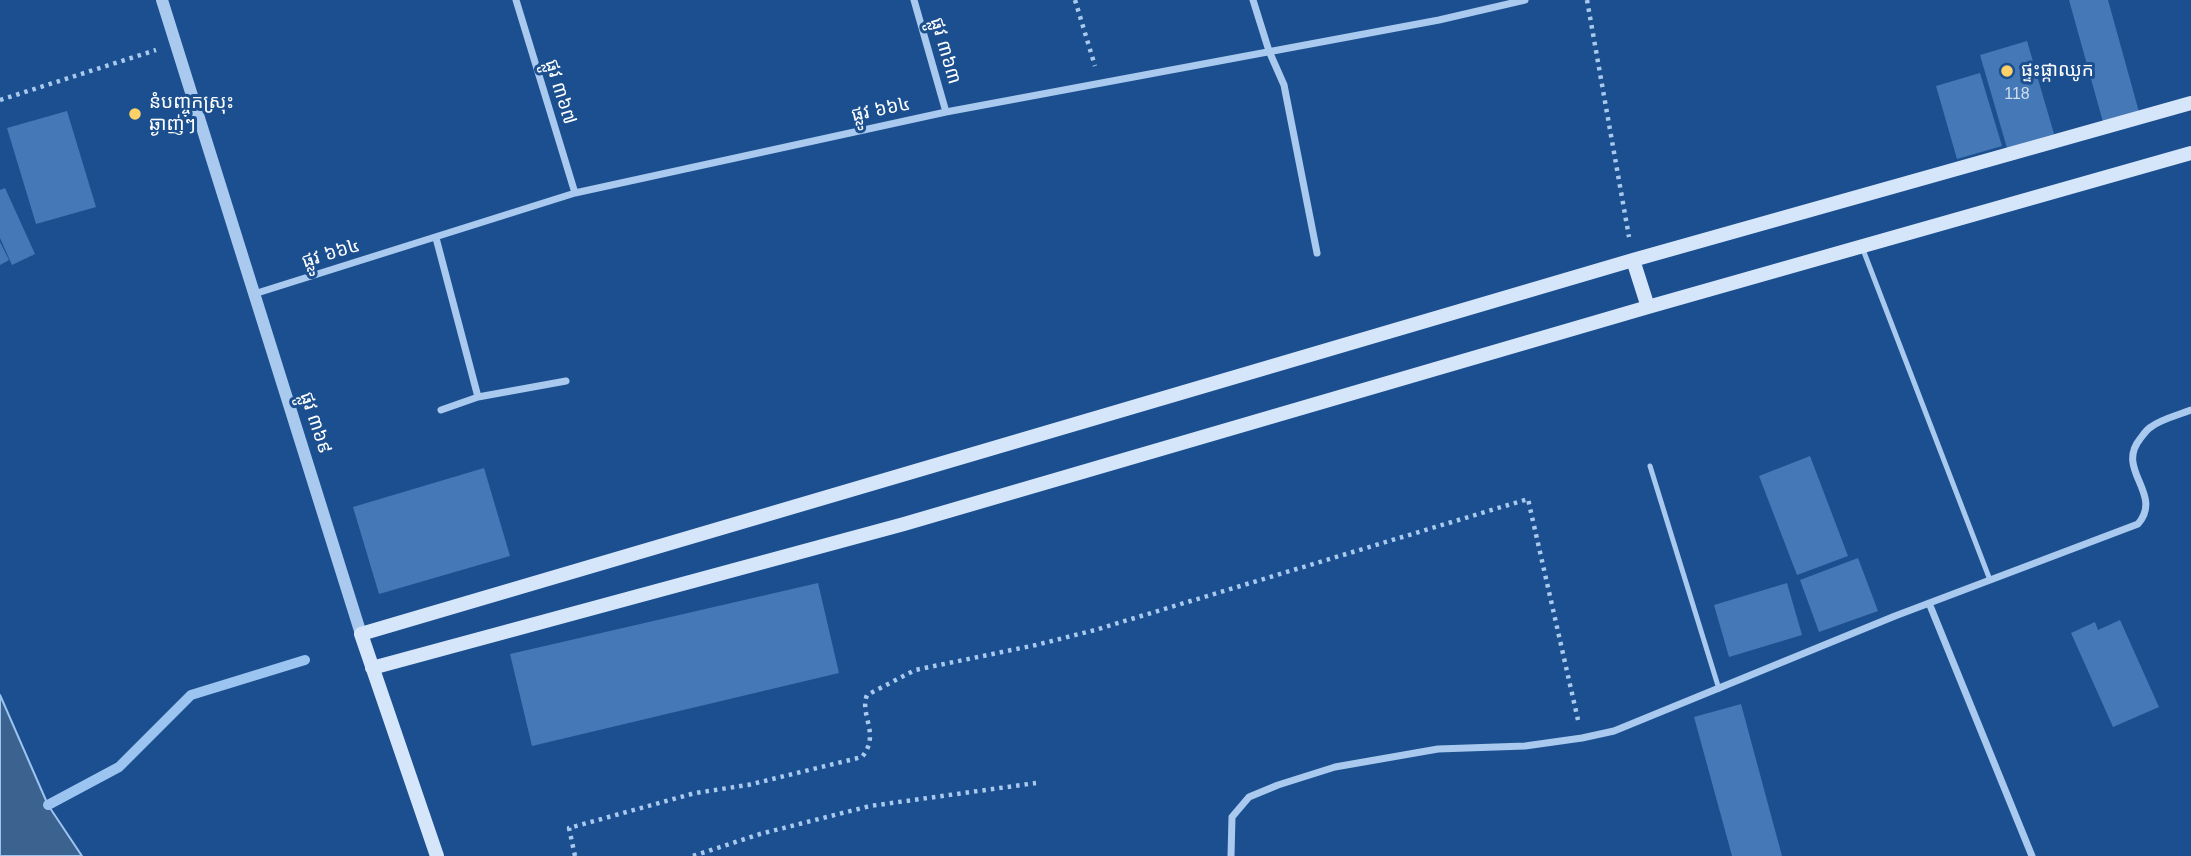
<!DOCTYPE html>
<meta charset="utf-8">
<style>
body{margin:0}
canvas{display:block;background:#1b4f8f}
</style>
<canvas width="2191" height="856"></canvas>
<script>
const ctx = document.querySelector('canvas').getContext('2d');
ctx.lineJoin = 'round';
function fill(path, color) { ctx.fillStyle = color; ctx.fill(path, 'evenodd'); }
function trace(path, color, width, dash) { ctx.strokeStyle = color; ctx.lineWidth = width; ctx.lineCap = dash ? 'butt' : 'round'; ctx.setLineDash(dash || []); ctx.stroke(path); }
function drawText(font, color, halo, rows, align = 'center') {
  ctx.font = font + ' Helvetica,"Noto Sans Khmer",sans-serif'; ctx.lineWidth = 6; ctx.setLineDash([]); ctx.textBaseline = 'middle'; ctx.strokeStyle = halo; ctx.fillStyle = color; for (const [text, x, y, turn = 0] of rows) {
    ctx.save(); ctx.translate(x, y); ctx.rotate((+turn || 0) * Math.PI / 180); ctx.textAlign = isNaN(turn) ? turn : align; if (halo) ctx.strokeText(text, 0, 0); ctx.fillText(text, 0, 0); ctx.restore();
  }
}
const water = new Path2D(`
 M0,695l48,110 34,51h-82z`);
fill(water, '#3c6290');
trace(water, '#9cc4f0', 2);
trace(new Path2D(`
 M48,805l71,-38 72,-72 114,-35`), '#9cc4f0', 10);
fill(new Path2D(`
 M2069,0h39l31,112 -36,10z
 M2027,41l27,93 -47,14 -27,-93z
 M1980,73l22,73 -45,13 -21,-73z
 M67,111l29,96 -60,17 -29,-96z
 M5,188l30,66 -23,11 -12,-27v-48z
 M0,242l9,18 -9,5z
 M1810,456l38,100 -51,19 -38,-99z
 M484,468l26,88 -131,38 -26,-87z
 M1858,558l20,53 -59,21 -19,-52z
 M818,583l21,90 -307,73 -22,-92z
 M1787,583l15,52 -73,22 -15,-52z
 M2120,620l39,87 -46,20 -42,-94 24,-11 3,8z
 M1741,704l41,152h-50l-38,-139z`), '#4478b7');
trace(new Path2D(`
 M1075,0l20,66
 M1587,0l42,237
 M0,100l156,-50
 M575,856l-6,-28 126,-35 53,-8 114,-28c19,-23 -3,-42 5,-62l48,-25 121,-25 59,-15 433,-131 50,221
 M693,856l67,-22 110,-28 166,-23`), '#a9c9ee', 4.5, [3.5, 5]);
trace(new Path2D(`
 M1862,247l128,333
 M1650,466l69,223`), '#a9c9ee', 5);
trace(new Path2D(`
 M516,0l59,193
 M914,0l32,112
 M1253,0l16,51 15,34 33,168
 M436,238l42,159
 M254,294l321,-101 371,-81 493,-92 86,-20
 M441,410l37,-13 88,-16
 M1929,603l103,253
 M1231,856l1,-39 17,-20 29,-12 57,-18 103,-18 87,-3 57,-8 32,-7 281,-115 243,-92c26,-30 -23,-54 2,-85 3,-4 7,-10 11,-12 10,-8 28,-12 40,-17`), '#a9c9ee', 7);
trace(new Path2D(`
 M162,0l199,634`), '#a9c9ee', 12);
trace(new Path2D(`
 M1633,260l15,47
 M372,668l532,-144 744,-217 543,-154
 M437,856l-76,-222 1272,-374 558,-157`), '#d6e6fa', 14);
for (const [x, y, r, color] of [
 [2007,71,7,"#ffd166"],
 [135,114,7,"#ffd166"]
]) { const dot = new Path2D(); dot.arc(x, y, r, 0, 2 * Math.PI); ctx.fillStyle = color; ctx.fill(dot); trace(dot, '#1b4f8f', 2.5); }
drawText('16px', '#d0dded', null, [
 ["118",2017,95]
]);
drawText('19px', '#fff', '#1b4f8f', [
 ["ផ្លូវ ៣៦៣",945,51,74],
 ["ផ្លូវ ៣៦៧",560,92,73],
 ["ផ្លូវ ៦៦៤",881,110,-12],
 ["ផ្លូវ ៦៦៤",331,254,-17],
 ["ផ្លូវ ៣៦៩",315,423,72]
]);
drawText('19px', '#fff', '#1b4f8f', [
 ["ផ្ទះផ្កាឈូក",2021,71],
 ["នំបញ្ចុកស្រុះ",149,103],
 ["ឆ្ងាញ់ៗ",149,125]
], 'left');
</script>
